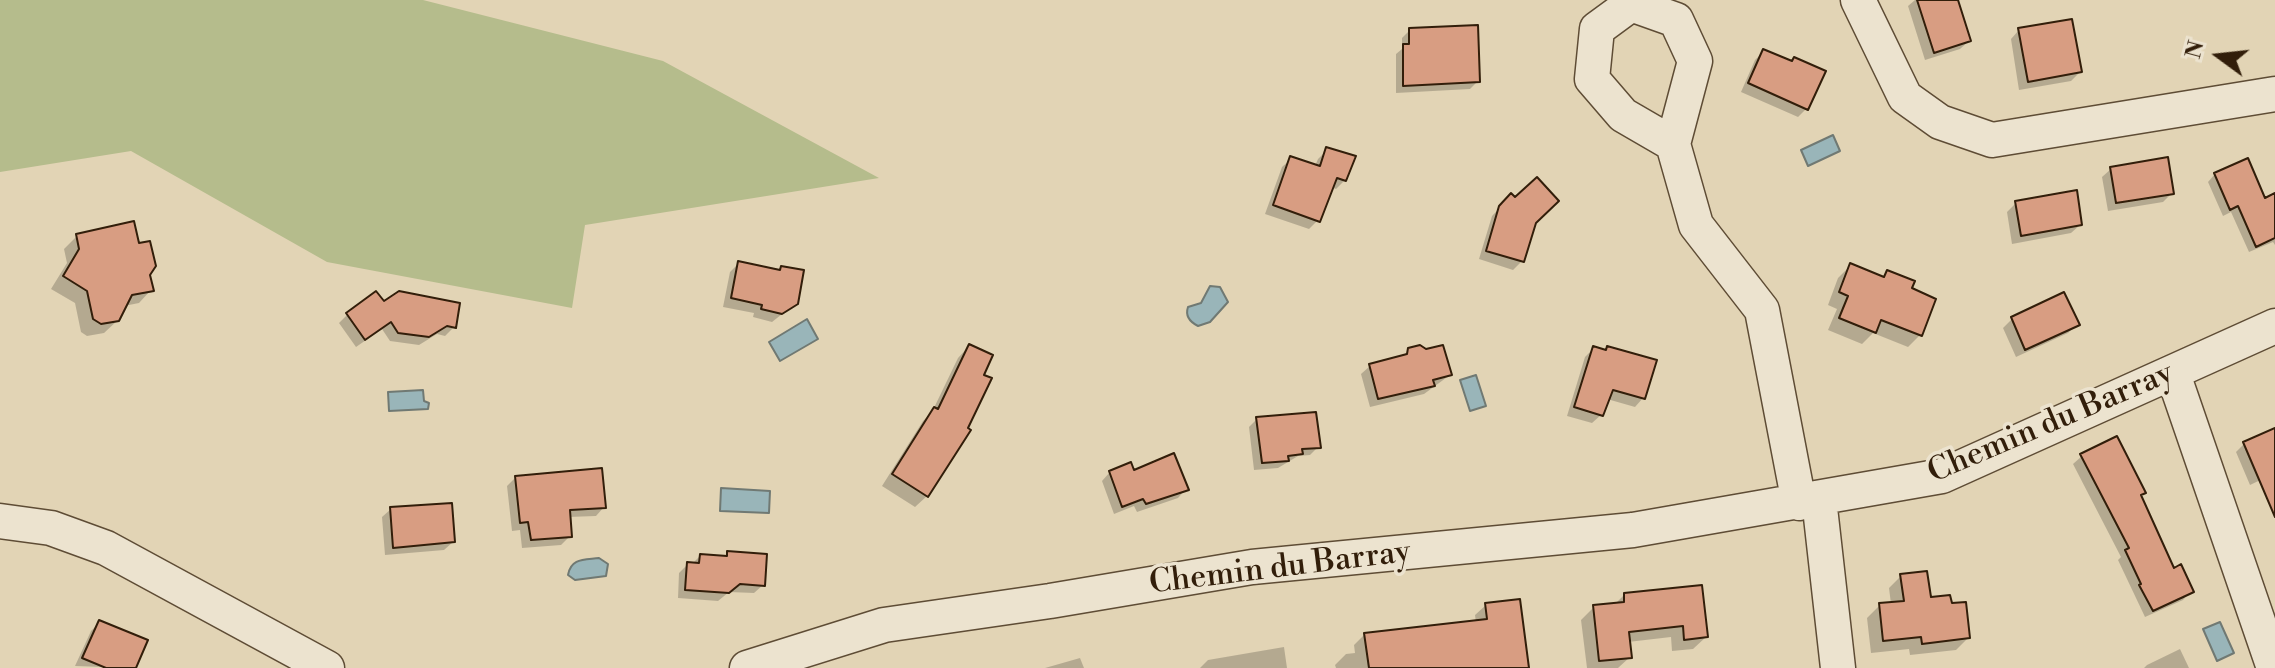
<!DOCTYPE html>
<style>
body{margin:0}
#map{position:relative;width:2275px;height:668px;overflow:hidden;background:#e2d4b5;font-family:"Libre Bodoni",serif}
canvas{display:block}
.north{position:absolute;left:2179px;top:16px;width:80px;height:80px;-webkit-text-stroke:6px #ece3cf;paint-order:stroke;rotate:285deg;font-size:22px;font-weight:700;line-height:32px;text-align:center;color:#321e0a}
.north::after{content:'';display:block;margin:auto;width:28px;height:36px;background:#321e0a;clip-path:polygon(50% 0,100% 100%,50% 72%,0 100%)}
</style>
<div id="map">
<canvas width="2275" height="668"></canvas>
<div class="north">N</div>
</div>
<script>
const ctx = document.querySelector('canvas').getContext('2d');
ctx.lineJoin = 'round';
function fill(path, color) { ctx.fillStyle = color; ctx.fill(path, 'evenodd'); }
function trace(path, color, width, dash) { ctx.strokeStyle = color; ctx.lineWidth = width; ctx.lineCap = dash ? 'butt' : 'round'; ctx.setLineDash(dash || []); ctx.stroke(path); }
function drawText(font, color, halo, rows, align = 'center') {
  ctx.font = font + ' "Libre Bodoni",serif'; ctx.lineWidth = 7; ctx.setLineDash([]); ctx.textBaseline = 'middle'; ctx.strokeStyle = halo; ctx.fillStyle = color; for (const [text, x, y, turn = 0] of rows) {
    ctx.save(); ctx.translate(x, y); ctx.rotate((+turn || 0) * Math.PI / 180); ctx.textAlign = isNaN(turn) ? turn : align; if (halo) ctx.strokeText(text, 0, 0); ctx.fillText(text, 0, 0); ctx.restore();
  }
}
fill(new Path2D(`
 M0,0h423l240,61 216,117 -294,47 -13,83 -245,-46 -196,-111 -131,21z`), '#b5bc8c');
const water = new Path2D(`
 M1833,135l7,16 -32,15 -7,-16z
 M1210,286l10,1 8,15 -18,20 -12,4c-8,-4 -13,-10 -10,-19l13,-4z
 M807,319l11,20 -38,22 -11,-19z
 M1476,375l10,31 -16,5 -10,-31z
 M423,390l1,11 5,2 -1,6 -39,2 -1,-19z
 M721,488l49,3 -1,22 -49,-2z
 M599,558l9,6 -2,12 -31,4 -7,-5c3,-17 16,-15 31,-17z
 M2220,622l14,31 -17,8 -14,-32z`);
fill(water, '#99b5b9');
trace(water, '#707973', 2);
fill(new Path2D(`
 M1915,0h41l13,41 -9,8 -35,11 -17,-54z
 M1410,30l68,51 -8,8 -74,4v-39l6,-5v-11z
 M2019,30l61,42 -9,9 -52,9 -8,-51z
 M1763,52l44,56 -9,9 -57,-25 14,-32z
 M1327,150l18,30 -9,9 -5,-2 -13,33 -9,9 -44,-15 17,-47 9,-8 24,7 3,-7z
 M2111,169l61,24 -9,9 -55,9 -6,-34z
 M2215,174l49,26 11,-5v50l-2,-3 -24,10 -18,-40 -8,4 -15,-34z
 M1511,196l23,27 -12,38 -9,9 -34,-11 13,-43z
 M2016,203l64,22 -9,8 -59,11 -5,-32z
 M77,236l60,9 11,30 3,15 -12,13 -15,3 -6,14 -14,13 -17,3 -6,-4 -6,-29 -24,-14 16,-26 -3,-14z
 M739,263l39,8 3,-3 15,35 -24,19 -19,-5 1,-4 -31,-6 7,-35z
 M1850,266l32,12 6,-5 21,16 11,46 -12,12 -35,-14 -11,11 -34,-14 9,-21 -9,-4 10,-27z
 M383,304l71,23 -9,9 -8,-2 -18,11 -29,-4 -8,-12 -26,18 -17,-24 9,-9z
 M2012,319l65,5 -9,9 -52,24 -13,-29z
 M969,346l-42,150 -12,11 -33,-21 41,-65 9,-9 26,-54z
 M1608,348l35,50 -8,9 -28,-8 -6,16 -9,8 -25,-7 18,-59 8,-8 11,3z
 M1409,350l41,25 -26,19 -54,13 -9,-33 9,-8 31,-8z
 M1257,419l61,28 -8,8 -12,1 -20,12 -24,2 -5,-43z
 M2275,430v43l-25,12 -14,-33 8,-8z
 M2082,456l57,40 34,74 18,21 -8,9 -38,17 -27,-57 3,-3 -48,-93z
 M1110,472h22l54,17 -8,9 -41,14 -3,-6 -20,8 -12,-33z
 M516,477l88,30 -8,9 -28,1 2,19 -9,9 -39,3 -2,-18 -8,1 -5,-45z
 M391,509l62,33 -9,8 -59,5 -3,-38z
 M728,553l35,32 -9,8 -25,-1 -11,9 -40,-3 1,-25 9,-9h4l8,-8 23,2z
 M1901,576l67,62 -12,12 -46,5 -1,-6 -38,4 -4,-35 13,-13 11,-1 -2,-16z
 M1624,595l82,42 -13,12 -21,2 -1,-14 -43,5 2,15 -12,11h-31l-6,-48 13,-13 20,-2z
 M1486,605l41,63h-191l-1,-3 11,-11 9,-1 -1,-8 10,-10 112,-12 -1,-8z
 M99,623l34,45 -58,-2 16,-35z
 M1284,647l3,21h-87l8,-8z
 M2180,649l9,19h-45l3,-3z
 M1080,658l4,10h-39z`), '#0003');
const building = new Path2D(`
 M1917,0h41l13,41 -37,12z
 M2072,19l10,53 -54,10 -10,-54z
 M1478,25l2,57 -77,4v-42h6v-16z
 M1763,49l29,12 2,-4 32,14 -18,39 -60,-27z
 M1326,147l30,9 -10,25 -9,-3 -17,44 -47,-17 17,-49 30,10z
 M2168,157l6,37 -58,9 -6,-36z
 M2248,158l17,40 10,-5v45l-19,9 -18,-41 -8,4 -16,-37z
 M1537,177l22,24 -23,22 -12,39 -38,-11 13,-45 12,-13 4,4z
 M2077,190l5,35 -61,11 -6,-35z
 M134,221l5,22 11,-2 6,25 -6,9 4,16 -22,4 -13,26 -18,3 -8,-5 -6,-28 -24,-15 16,-27 -3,-15z
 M738,261l42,9 1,-4 23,4 -6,34 -16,10 -21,-5 1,-4 -31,-7z
 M1850,263l34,14 3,-7 28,11 -3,7 24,11 -14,37 -41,-16 -5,13 -37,-15 9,-22 -9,-4z
 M376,291l8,10 15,-10 61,12 -4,25 -9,-2 -18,11 -31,-4 -7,-11 -26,18 -19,-27z
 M2064,292l16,33 -55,25 -14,-33z
 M969,344l24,11 -9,20 8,3 -24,50 3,2 -43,67 -36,-23 42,-67 4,2z
 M1420,345l6,4 17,-4 9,30 -19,5 2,6 -57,13 -9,-35 38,-10 1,-6z
 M1593,346l13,4 1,-4 50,14 -12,39 -32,-9 -10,26 -29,-9z
 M1316,412l5,36 -19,1 1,5 -15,2 1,5 -27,2 -6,-46z
 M2275,428v89l-32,-75z
 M2117,436l29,57 -5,2 33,73 7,-4 13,28 -41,19 -14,-26 2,-1 -16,-34 4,-2 -49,-94z
 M1174,453l15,37 -43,14 -3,-5 -21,8 -13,-36 22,-9 3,8z
 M602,468l4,40 -36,2 2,27 -41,3 -3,-18 -8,1 -5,-47z
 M452,503l3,39 -62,6 -3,-41z
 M727,551l40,3 -2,32 -25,-2 -11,9 -44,-3 2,-28 12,1 1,-9 27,2z
 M1927,571l4,26 19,-2 2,8 14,-1 4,36 -48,6 -1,-7 -38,4 -4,-38 25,-2 -4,-27z
 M1702,585l6,52 -24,3 -1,-14 -54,6 3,26 -33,3 -6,-56 31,-3v-9z
 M1520,599l9,69h-160l-5,-35 123,-14 -2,-16z
 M99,620l49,20 -12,28h-30l-24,-10z`);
fill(building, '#d89d82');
trace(building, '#321e0a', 2);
const minor = new Path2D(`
 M1858,0l47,97 35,25 52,18 283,-46
 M1673,144l-50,-29 -31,-36 5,-50 34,-25 45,16 19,41 -22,83 23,81 66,85 37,193
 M2173,374l101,294
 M1819,499l19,169
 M0,521l51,7 55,20 221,120
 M747,668l137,-43 166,-24 202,-34 381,-37 309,-54 333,-150`);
trace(minor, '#5e4c35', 37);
trace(minor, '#ece3cf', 34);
drawText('32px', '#321e0a', '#ece3cf', [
 ["Chemin du Barray",2051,424,-23],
 ["Chemin du Barray",1280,569,-7]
]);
</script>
